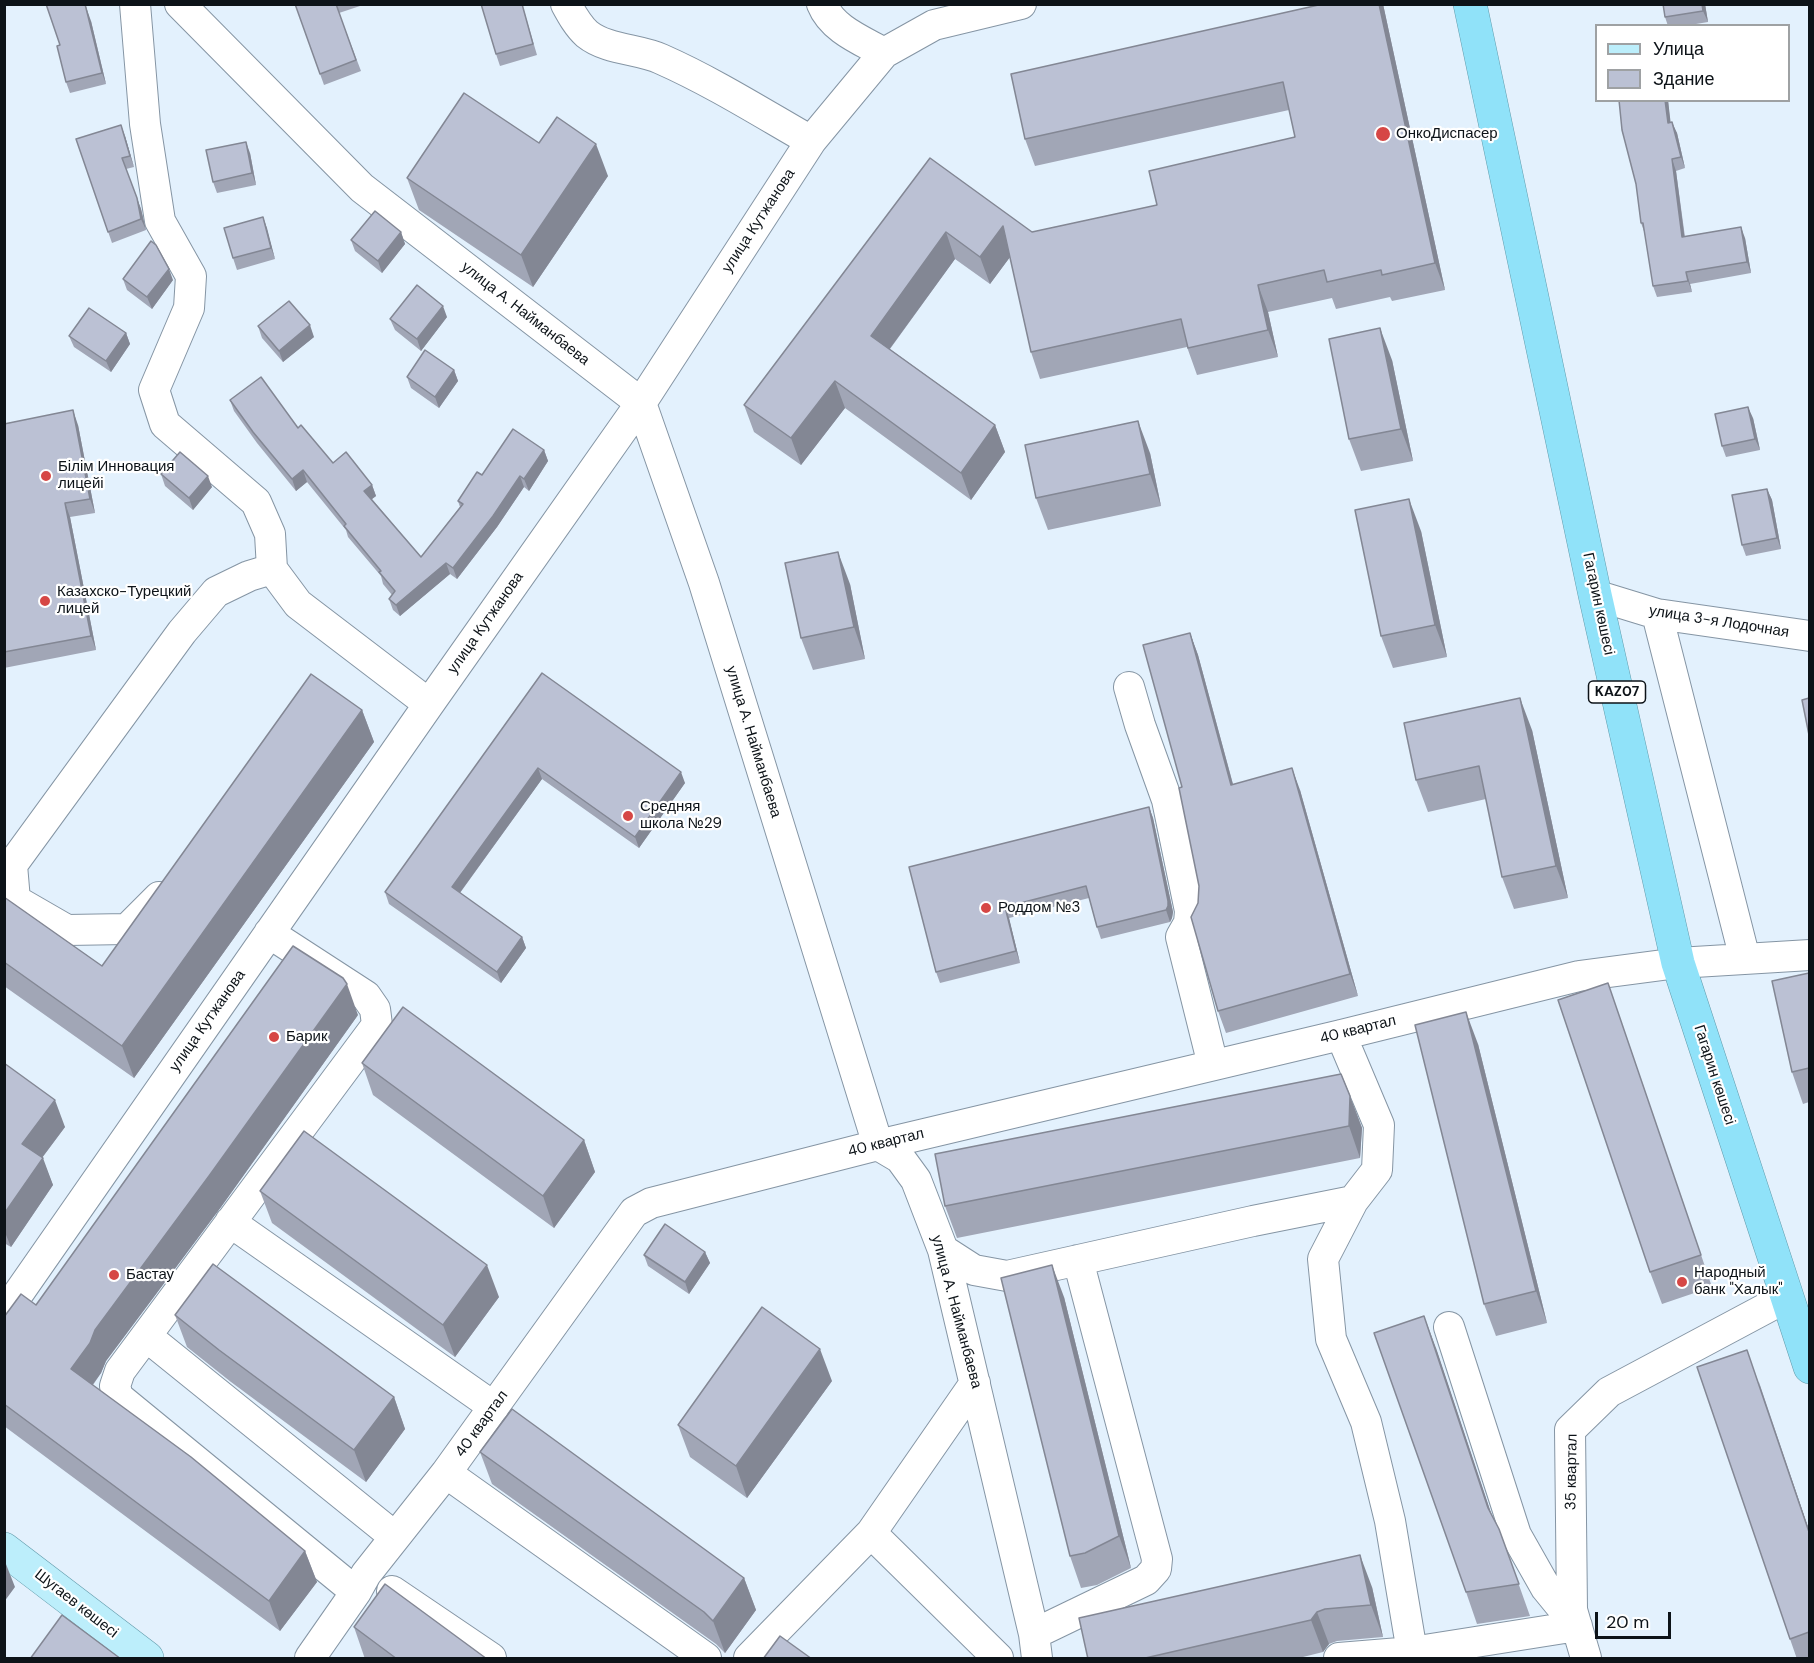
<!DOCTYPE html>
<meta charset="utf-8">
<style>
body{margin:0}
#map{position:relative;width:1814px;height:1663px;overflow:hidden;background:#e3f1fd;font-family:"DM Sans",sans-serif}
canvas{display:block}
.frame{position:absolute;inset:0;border:6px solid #0d1318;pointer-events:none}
.legend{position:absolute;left:1595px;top:24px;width:195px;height:78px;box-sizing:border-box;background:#fff;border:2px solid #9ea1a3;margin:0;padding:8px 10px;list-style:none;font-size:18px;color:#0d1318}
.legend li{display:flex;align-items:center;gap:12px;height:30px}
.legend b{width:30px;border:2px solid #9ea1a3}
.scale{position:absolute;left:1595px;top:1612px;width:76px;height:27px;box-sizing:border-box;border:3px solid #0d1318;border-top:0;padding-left:8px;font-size:18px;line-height:21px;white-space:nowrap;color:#0d1318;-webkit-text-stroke:4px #fff;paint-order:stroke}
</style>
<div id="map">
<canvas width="1814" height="1663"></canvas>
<div class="frame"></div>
<ul class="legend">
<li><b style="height:8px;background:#bceefb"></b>Улица</li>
<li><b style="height:16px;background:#bbc1d4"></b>Здание</li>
</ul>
<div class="scale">20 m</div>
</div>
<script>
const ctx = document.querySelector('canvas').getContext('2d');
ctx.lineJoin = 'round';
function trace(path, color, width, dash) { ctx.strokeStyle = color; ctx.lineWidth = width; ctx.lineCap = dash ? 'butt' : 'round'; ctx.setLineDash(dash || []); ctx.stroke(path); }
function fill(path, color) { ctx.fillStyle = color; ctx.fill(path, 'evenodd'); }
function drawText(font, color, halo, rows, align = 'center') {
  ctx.font = font + ' "DM Sans",sans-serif'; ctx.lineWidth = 4.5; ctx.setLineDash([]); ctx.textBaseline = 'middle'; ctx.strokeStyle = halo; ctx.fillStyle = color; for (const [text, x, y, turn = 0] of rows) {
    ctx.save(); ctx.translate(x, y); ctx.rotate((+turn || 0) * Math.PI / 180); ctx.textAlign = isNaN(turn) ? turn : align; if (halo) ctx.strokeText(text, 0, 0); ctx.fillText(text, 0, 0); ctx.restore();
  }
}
const minor = new Path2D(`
 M135,4l10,120 15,97 31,55 -2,32 -35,82 11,34 91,78 14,32 2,35 26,35 131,100
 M180,4l182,184 279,215 63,180 174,562 22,13 16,22 27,70 91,384 3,24
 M566,4c6,11 12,22 21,30 20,16 52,15 74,25 52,23 101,54 150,82
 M822,4c10,25 39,36 62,49
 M1595,595l62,19 153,22
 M1657,614l88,345
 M1129,687l11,38 27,75 23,111 -1,12 -8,14 32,128
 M159,897l-32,32 -60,1 -52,-30 -3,-35 170,-233 34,-40 33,-16 23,-7
 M269,933l97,63 9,13 2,16 -257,346 -5,15 3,11 238,195
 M1341,1035l38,90 -2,45 -24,31 -30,58 8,80 35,83 24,99 22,131 165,-26 -31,-38 -30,-53 -67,-208
 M230,1222l264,185
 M943,1250l31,20 33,6 246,-55 100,-20
 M4,1314l425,-610 212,-301 170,-262 73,-88 50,-28 87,-21
 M146,1336l249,201
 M446,1473l260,185
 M871,1533l127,125
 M392,1591l99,67
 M1034,1634l112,-54 10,-11 1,-10 -79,-299
 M310,1658l46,-66 10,-18 80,-101 188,-261 17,-9 227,-58 463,-110 238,-59 99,-13 132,-8
 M749,1658l122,-125 104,-150
 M1339,1658l73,-6 -2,6
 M1586,1658l-14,-48 -2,-180 39,-38 178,-95`);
const major = new Path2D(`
 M4,1549l143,109`);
const highway = new Path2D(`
 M1470,4l125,591 83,368 132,404`);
trace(minor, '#8595a4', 32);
trace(major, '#629aaa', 34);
trace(highway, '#629aaa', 34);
trace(minor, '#fff', 30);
trace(major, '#bceefb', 33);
trace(highway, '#90e2f9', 33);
fill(new Path2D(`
 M295,4h71l-27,9 22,58 -37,14z
 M522,4l15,51 -37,11 -4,-12z
 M1383,4l62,286 -53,11 -2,-4 -54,12 -4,-11 -64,14 10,45 -81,18 -10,-28 -147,32 -9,-27 -21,-95 -20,27 -35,-25 -65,90 105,76 10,27 -34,48 -126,-92 -44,57 -47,-33 -10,-27 186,-247 102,74 125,-27 138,-68 -6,-27 -254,56 -10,-27z
 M1663,4h42l3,18 -24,4h-16l-3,-9z
 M91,21l15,63 -36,9 -4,-11 -6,-37z
 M1619,100h49l2,23 7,10 8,35 -9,3 9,66 60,1 6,35 -61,11 2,8 -35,5 -4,-11 -8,-52 -4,-11 -5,-39z
 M125,136l9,31 -8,2 15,40 5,21 -34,13 -36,-104z
 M539,143l69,33 -75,111 -114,-77 -12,-32z
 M250,153l6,32 -39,8 -4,-11z
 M263,217l12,42 -38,11 -4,-12z
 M401,232l4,12 -23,29 -27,-22 -4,-11z
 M123,279l50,1 -21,29 -25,-19z
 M447,317l-26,34 -26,-21 -5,-11z
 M258,326l56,11 -31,25 -21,-24z
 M126,333l4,11 -19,28 -37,-25 -5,-11z
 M1392,360l21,101 -52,10 -12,-32z
 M454,370l4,11 -19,27 -28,-20 -4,-11z
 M230,400l68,28 35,35 39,22 4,11 -4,3 49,58 39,-50 -2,-6 24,-26 62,-25 4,11 -19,30 -5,-4 -27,40 -40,52 -7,-5 -50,42 -7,-6 -4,-11 3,-4 -9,-11 -2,-8 -33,-39 -2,-7 -39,-48 -11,9 -39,-48 -23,-32z
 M1753,418l7,32 -34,7 -4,-11z
 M4,424l74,1 17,88 -25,4 26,133 -92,18z
 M1150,453l11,53 -113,24 -12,-32z
 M161,474l51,13 -19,23 -28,-24z
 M1767,489l5,11 9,49 -35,7 -4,-11z
 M1421,531l26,126 -54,11 -12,-32z
 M850,584l15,75 -52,11 -12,-32z
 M1190,633l8,22 35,129 67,6 58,206 -132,37 -8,-22 -20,-108 1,-17 -17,-99z
 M542,673l143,110 -46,65 -97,-69 -82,114 62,44 4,11 -25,35 -112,-79 -4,-12z
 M362,710l12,32 -240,336 -130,-92v-89l98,69z
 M1532,730l36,168 -54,11 -12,-32 -16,-78 -58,13 -12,-32z
 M1149,807l4,11 20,94 -1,6 -2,4 -69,17 -4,-12 -8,-29 -80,20 11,45 -80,20 -4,-11 -27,-105z
 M1809,973v129l-6,2 -11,-32z
 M1608,983l104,304 -50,17 -12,-32z
 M358,1015l-137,192 -115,154 -5,12 -8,12 212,166 12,31 -37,49 -276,-205v-109l32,-12z
 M1478,1044l69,279 -51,13 -12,-32z
 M4,1063l61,64 -23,31 11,27 -42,62 -7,-4z
 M362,1063l222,77 11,32 -41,56 -181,-133z
 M1350,1096l12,32 -2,30 -403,80 -12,-32z
 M260,1191l239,106 -44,60 -183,-134z
 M705,1252l5,11 -21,31 -41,-28 -4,-11z
 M1064,1297l67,271 -34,17 -16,3 -11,-32z
 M175,1315l219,82 11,32 -39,53 -135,-100 -44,-35z
 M1436,1348l55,165 8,16 31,87 -53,8 -11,-32z
 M832,1381l-85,117 -57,-41 -12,-32z
 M1759,1382l50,148v129h-12l-7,-20z
 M480,1452l264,126 12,32 -31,43 -9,-9 -224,-160z
 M1372,1587l11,50 -46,4 -8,3 -6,8 -28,7h-207z
 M354,1627l133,32h-122z`), '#a1a6b6');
fill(new Path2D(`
 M85,4l6,17 15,63 -4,-11z
 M1379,4h4l62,286 -10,-27z
 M1702,4h3l3,18 -5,-11z
 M1665,100h3l4,34 -4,-11z
 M1672,122l5,11 8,35 -4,-11z
 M121,125l4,11 9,31 -4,-11z
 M246,142l4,11 6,32 -4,-12z
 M596,144l12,32 -75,111 -12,-32z
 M1672,159l4,12 10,78 -4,-12z
 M137,198l4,11 5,21 -5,-11z
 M263,217l4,11 8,31 -4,-11z
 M1003,226l10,27 -23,31 -10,-27z
 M1741,227l4,11 6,35 -4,-11z
 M401,232l4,12 -23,29 -4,-12z
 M946,232l9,27 -75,103 -9,-26z
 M169,269l4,11 -21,29 -5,-12z
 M1686,272l4,12 2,8 -4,-11z
 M1258,285l10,27 10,45 -10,-27z
 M443,306l4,11 -26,34 -4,-12z
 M310,325l4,12 -31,25 -4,-11z
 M1380,328l12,32 21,101 -12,-32z
 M126,333l4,11 -19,28 -5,-11z
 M454,370l4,11 -19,27 -4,-11z
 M835,381l10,27 -44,57 -10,-27z
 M1748,407l5,11 7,32 -5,-11z
 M73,410l5,15 17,88 -5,-14z
 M1138,421l12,32 11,53 -11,-32z
 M995,425l10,27 -34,48 -10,-27z
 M544,450l4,11 -19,30 -5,-12z
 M303,470l4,12 -11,9 -4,-12z
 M208,476l4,11 -19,23 -4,-12z
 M520,476l4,11 -27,40 -40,52 -4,-11z
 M372,485l4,11 -8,6 -4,-11z
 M1767,489l5,11 9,49 -4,-11z
 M1409,499l12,32 26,126 -12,-32z
 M65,503l5,14 26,133 -5,-14z
 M838,552l12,32 15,75 -11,-32z
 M446,563l4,11 -50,42 -4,-11z
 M1190,633l8,22 41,152 -8,-22z
 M1520,698l12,32 36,168 -12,-32z
 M362,710l12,32 -240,336 -12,-32z
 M538,768l4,11 -86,119 -4,-11z
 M1292,768l8,22 58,206 -8,-22z
 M681,772l4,11 -46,65 -4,-11z
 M1149,807l4,11 20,94 -1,6 -2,4 -4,-12z
 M1005,907l4,11 11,45 -4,-12z
 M522,937l4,11 -25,35 -4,-11z
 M347,984l11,31 -137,192 -115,154 -5,12 -19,26 -11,-30 24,-39z
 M1466,1012l12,32 69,279 -11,-32z
 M1350,1096l12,32 -2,30 -11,-32z
 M55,1100l10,27 -33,44 -10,-27z
 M584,1140l11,32 -41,56 -11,-32z
 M43,1158l10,27 -42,62 -7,-17v-16z
 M705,1252l5,11 -21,31 -4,-12z
 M487,1265l12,32 -44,60 -12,-32z
 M1052,1265l12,32 67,271 -12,-32z
 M1424,1316l12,32 64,192 -12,-32z
 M820,1349l12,32 -85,117 -11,-32z
 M1747,1350l62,180v2z
 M394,1397l11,32 -39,53 -12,-32z
 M305,1551l12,31 -37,49 -11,-30z
 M1360,1555l12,32 11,50 -12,-32z
 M4,1559l11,28 -11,15z
 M744,1578l12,32 -31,43 -12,-32z
 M1317,1612l12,32 -6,8 -12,-32z`), '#838794');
const building = new Path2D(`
 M46,4h39l17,69 -36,9 -9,-36 3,-1z
 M295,4h41l20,56 -36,14z
 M481,4h41l11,40 -37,10z
 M1323,4h56l56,259 -53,12 -1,-5 -54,12 -3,-12 -66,15 10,45 -80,18 -7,-29 -150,33 -28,-126 -23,31 -34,-25 -75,104 124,89 -34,48 -126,-92 -44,57 -47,-33 186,-247 102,74 125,-27 -8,-34 146,-34 -12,-55 -258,57 -14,-65z
 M1663,4h39l1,7 -38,6z
 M464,93l75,50 18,-26 39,27 -75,111 -114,-77z
 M1619,100h46l3,23 4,-1 9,35 -9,2 10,78 59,-10 6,35 -61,10 2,9 -35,5 -10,-63h-2l-5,-39 -14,-54z
 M121,125l9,31 -8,2 15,40 4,21 -33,13 -32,-93z
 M246,142l6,31 -39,9 -7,-32z
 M375,211l26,21 -23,29 -27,-21z
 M263,217l8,31 -38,10 -9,-30z
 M151,241l5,4 13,24 -22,28 -24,-18z
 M417,285l26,21 -26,33 -27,-20z
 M289,301l21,24 -31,26 -21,-25z
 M89,308l37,25 -20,28 -37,-25z
 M1380,328l21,101 -52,10 -20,-100z
 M425,350l29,20 -19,27 -28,-20z
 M261,377l37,51 3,-3 32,38 13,-11 26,33 -8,6 57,66 42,-53 -5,-3 19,-29 5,3 31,-46 31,21 -20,29 -4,-3 -27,40 -40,52 -7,-5 -50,42 -7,-6 6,-8 -16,-19 2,-1 -37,-45 2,-2 -43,-54 -11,9 -39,-47 -23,-32z
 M1748,407l7,32 -33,7 -7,-32z
 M73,410l17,89 -25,4 26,133 -87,16v-228z
 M1138,421l12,53 -114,24 -11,-53z
 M180,452l28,24 -19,22 -28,-24z
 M1767,489l10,49 -35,7 -10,-50z
 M1409,499l26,126 -54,11 -26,-126z
 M838,552l16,75 -53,11 -16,-75z
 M1190,633l41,152 61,-17 58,206 -132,37 -27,-94 7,-14 1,-17 -20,-98 3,-1 -39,-142z
 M542,673l139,99 -46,65 -97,-69 -86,119 70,50 -25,35 -112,-80z
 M311,674l51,36 -240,336 -118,-84v-65l98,69z
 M1520,698l36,168 -54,11 -23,-111 -63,14 -12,-57z
 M1809,698v37l-7,-35z
 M1149,807l19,94v5l-2,4 -69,17 -11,-41 -81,21 11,44 -80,21 -27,-105z
 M293,946l50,32 4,6 -138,192 -114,154 -5,13 -19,26 120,88 114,94 -36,50 -265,-197v-87l17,-23 15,11z
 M1809,973v95l-17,4 -20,-91z
 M1608,983l93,272 -51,17 -92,-272z
 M403,1007l181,133 -41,56 -181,-133z
 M1466,1012l70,279 -52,13 -69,-279z
 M4,1063l51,37 -33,44 21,14 -39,56z
 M1341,1074l9,22 -1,30 -404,80 -10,-52z
 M304,1131l183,134 -44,60 -183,-134z
 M665,1224l40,28 -20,30 -41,-27z
 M213,1264l181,133 -40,53 -135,-100 -44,-35z
 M1052,1265l67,271 -34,17 -15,3 -69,-278z
 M762,1307l58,42 -84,117 -58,-41z
 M1424,1316l64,192 11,21 20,55 -53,8 -92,-259z
 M1747,1350l62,182v100l-19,7 -93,-272z
 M512,1409l232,169 -31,43 -9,-9 -224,-160z
 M1360,1555l11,50 -46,4 -8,3 -6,8 -170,39h-53l-9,-41z
 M385,1584l102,75h-90l-43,-32z
 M62,1615l59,44h-91z
 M780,1636l32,23h-49z`);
fill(building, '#bbc1d4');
trace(building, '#838794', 1.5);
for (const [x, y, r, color] of [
 [1383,134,8,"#d64745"],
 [46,476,6,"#d64745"],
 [45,601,6,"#d64745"],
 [628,816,6,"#d64745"],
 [986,908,6,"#d64745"],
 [274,1037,6,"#d64745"],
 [114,1275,6,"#d64745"],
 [1682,1282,6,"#d64745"]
]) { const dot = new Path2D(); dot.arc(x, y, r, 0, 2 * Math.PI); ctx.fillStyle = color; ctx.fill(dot); trace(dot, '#fff', 2); }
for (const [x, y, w] of [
 [1617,692,57]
]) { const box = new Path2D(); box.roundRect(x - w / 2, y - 11, w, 22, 4.5); ctx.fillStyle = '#fff'; ctx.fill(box); trace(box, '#0d1318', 1.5); }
drawText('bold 14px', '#0d1318', null, [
 ["KAZ07",1617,692]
]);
drawText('15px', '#0d1318', '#fff', [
 ["ОнкоДиспасер",1396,134],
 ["Білім Инновация",58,467],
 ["лицейі",58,484],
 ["Казахско-Турецкий",57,592],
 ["лицей",57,609],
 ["Средняя",640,807],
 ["школа №29",640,824],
 ["Роддом №3",998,908],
 ["Барик",286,1037],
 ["Народный",1694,1273],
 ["банк \"Халык\"",1694,1290],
 ["Бастау",126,1275]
], 'left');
drawText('15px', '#0d1318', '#fff', [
 ["улица Кутжанова",759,221,-57],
 ["улица А. Найманбаева",525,314,38],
 ["Гагарин көшесі",1598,604,78],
 ["улица 3-я Лодочная",1719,622,9],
 ["улица Кутжанова",486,623,-55],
 ["улица А. Найманбаева",753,742,73],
 ["улица Кутжанова",208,1021,-55],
 ["40 квартал",1358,1030,-14],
 ["Гагарин көшесі",1714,1075,72],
 ["40 квартал",886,1143,-14],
 ["улица А. Найманбаева",956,1312,75],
 ["40 квартал",482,1424,-54],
 ["35 квартал",1572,1472,-89],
 ["Шугаев көшесі",76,1604,38]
]);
</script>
